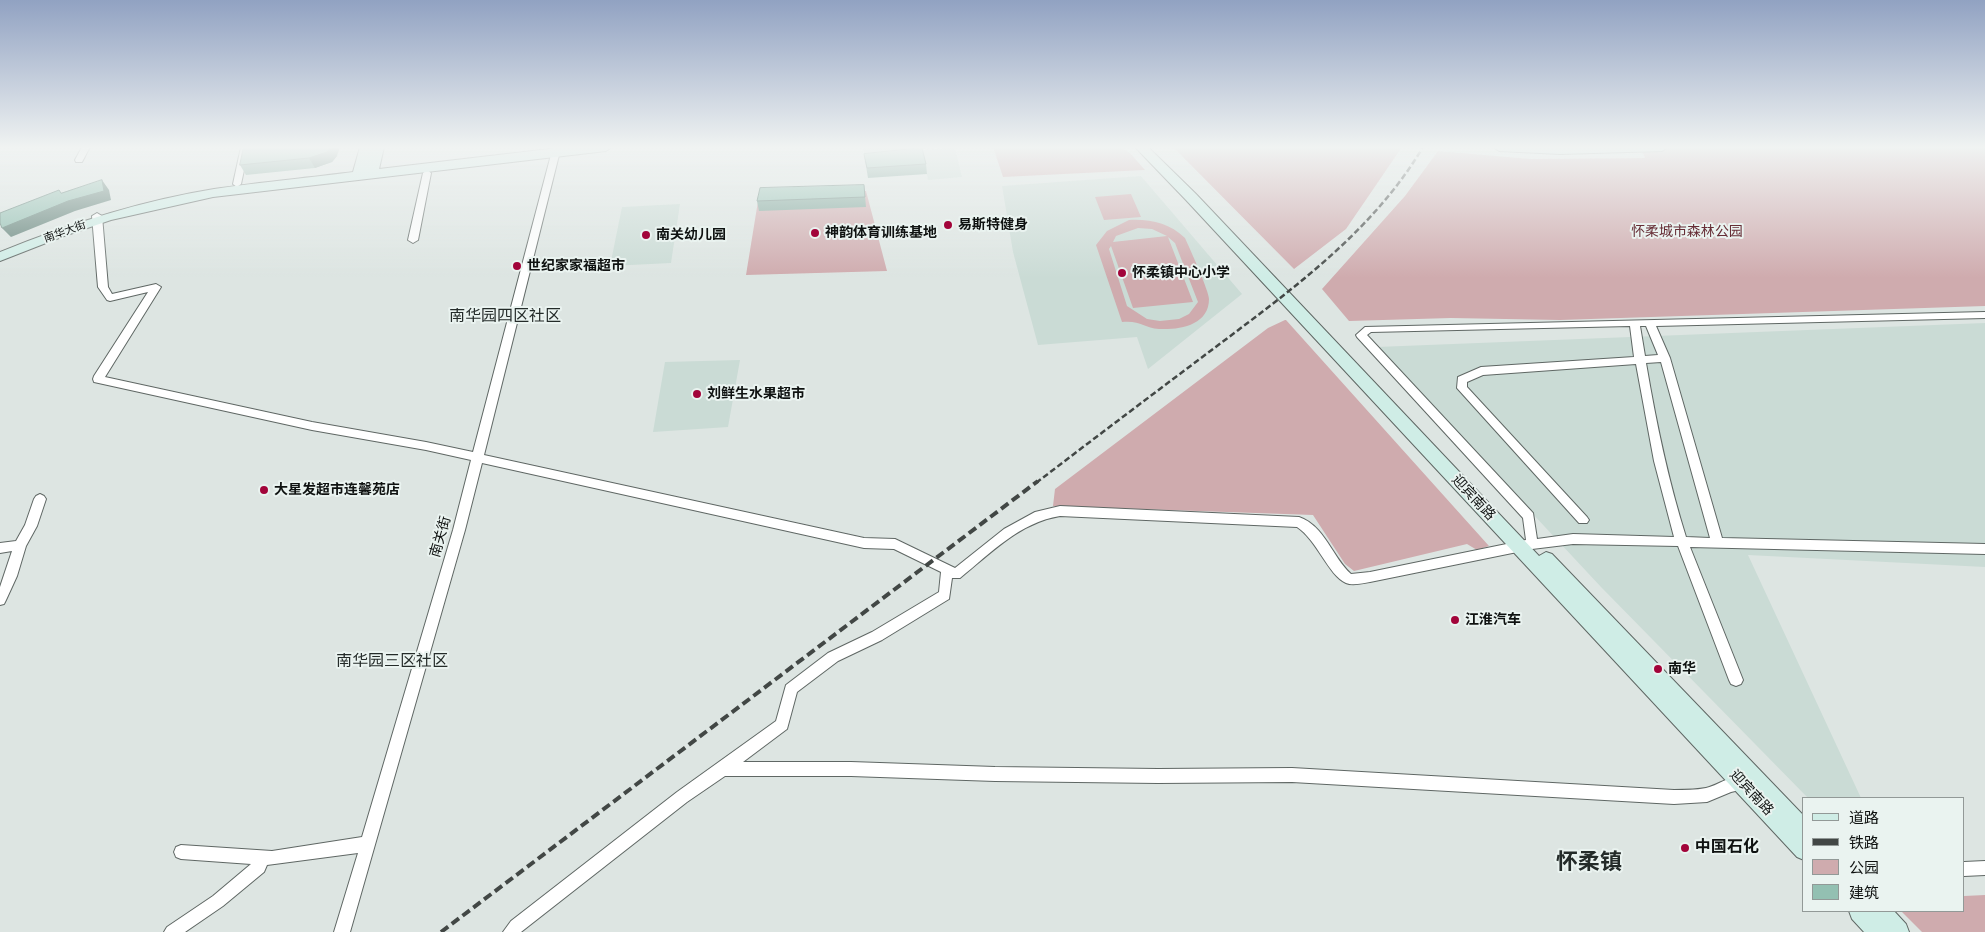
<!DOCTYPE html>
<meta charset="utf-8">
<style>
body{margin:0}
#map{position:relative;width:1985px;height:932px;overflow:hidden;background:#dde5e2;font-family:"DejaVu Sans","Noto Sans SC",sans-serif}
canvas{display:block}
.legend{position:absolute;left:1802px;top:797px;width:162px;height:115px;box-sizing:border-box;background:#eaf3f0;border:1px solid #929997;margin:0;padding:6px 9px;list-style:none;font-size:15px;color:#0f1211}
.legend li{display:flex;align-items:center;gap:10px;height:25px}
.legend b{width:25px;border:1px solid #929997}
</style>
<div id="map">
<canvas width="1985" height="932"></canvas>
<ul class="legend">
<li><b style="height:6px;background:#cfede6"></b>道路</li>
<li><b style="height:6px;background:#424745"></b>铁路</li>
<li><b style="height:14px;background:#cfabae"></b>公园</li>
<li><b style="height:14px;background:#93c0b2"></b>建筑</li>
</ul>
</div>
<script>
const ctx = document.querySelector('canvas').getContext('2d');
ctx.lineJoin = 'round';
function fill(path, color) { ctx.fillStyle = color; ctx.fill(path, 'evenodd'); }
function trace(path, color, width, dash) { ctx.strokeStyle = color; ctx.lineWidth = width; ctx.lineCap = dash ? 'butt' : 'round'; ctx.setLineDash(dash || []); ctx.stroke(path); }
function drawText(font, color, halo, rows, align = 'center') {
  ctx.font = font + ' "DejaVu Sans","Noto Sans SC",sans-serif'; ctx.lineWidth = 4; ctx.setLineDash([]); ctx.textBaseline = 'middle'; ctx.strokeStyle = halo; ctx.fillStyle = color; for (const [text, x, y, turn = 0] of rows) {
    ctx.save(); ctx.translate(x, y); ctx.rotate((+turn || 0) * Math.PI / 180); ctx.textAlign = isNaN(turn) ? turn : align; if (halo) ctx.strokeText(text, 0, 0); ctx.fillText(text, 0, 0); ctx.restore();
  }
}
fill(new Path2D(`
 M863,147h59l1,3 32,-3 7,30 -34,3 -4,-22 -59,5z
 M1141,176l101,118 -94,75 -11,-32 -99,8 -25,-93 -11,-66z
 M680,204l-9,59 -61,3 12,-59z
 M1985,323v244l-237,-12 113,243h-53l-207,-211 -224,-240z
 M740,360l-12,67 -75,5 12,-70z`), '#cadbd5');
fill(new Path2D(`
 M993,147h127l10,6 15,17 -142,7z
 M1173,147h229l-56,82 -52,40z
 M1640,147h345v159l-425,14 -109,-2 -102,3 -27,-32 83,-93 33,-45 93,8 114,-1z
 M866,191l21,80 -141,4 13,-80z
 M1131,194l10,23 -37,3 -9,-23z
 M1129,220c22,-1 40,3 56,18 5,11 24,53 24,61 0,26 -29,31 -50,30 -15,-1 -19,-9 -37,-7l-26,-77 11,-14zM1138,228l14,1 15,7 -54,6 3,-6zM1168,237l7,6 23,59 -9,12 -10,5 -19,2 -13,-2 -20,-13 -18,-57 2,-3 22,62 60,-6z
 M1285,320h1l203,226 -12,4 -10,-6 -113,27 -9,-7 -32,-49 -260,-9 2,-17 213,-161z
 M1985,895v37h-63l-21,-21h63v-15z`), '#cfabae');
const minor = new Path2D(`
 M82,147h8l-8,15h-6l-1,-2z
 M241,147h8l-8,37 -4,3 -4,-3z
 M553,147h8l-77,308 380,83 31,1 60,29 49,-39 31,-17 25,-6 239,11c26,9 33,40 52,57l19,-2 156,-32 -3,-22 -166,-181 -1,-2 9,-8 620,-15v6l-329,8 14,32 52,180 263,6v10l-295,-7 53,133 -2,4 -5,2 -5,-2 -2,-4 -51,-134 -105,-2 -41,5 -162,33c-7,1 -17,4 -24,1 -17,-7 -29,-43 -49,-56l-237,-11c-41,7 -68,36 -100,62h-8l-3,21 -67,41 -44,21 -41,31 -10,37 -44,33h108l144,5 163,2 134,-1 382,22c10,0 22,0 32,-2 14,-3 27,-16 42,-10l2,5 -2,5 -17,4 -24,10 -33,2 -382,-22 -134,1 -163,-2 -144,-5h-126l-38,26 -166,130h-18l8,-11 166,-129 99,-71 10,-36 42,-32 44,-21 67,-40 2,-20 -47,-23 -30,-1 -382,-85 -17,67 -115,402h-16l24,-79 -91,12 -3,7 -41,34 -38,26h-21l3,-5 46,-31 38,-32 -70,-5 -5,-2 -2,-5 2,-5 5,-2 91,6 90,-14 91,-307 18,-70 -45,-10 -114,-20 -218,-48 -1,-3 1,-3 54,-84 -38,9 -3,-1 -9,-13 -6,-71 5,-3 5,3 6,71 4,7 44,-10 5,3 -56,90 207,45 114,20 47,10zM1630,326l4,31 -153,10 -23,10 -1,11 122,135h8l2,-3 -2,-3 -120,-130v-5l16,-7 153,-11 18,97 20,76 -101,-3 -36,5 -4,-26 -166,-178 4,-3zM1640,326h6l12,29 -13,1zM1661,362l49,176 -24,-1c-18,-57 -30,-115 -40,-174z
 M427,170l4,3 -13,67 -5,3 -5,-3 15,-67z
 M40,494l4,2 2,3 -9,27 -11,20 -9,30 -11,24 -2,4 -4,1v-18l12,-36 -12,2v-10l16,-2 9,-16 9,-26 2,-3z
 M1985,861v14l-21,1v-14z`);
const secondary = new Path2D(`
 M360,147h24l-5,22 187,-22h46l-6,4 -393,46 -102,23 -47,16 -64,25v-9c69,-28 140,-51 214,-63 46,-7 93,-11 139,-17z
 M1135,147h13l48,47 343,362 7,-4 6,2 252,262v44l-7,-3 -611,-657z
 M1493,147h175l-6,4 -102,3 -61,-3z
 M1849,911h45l12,13 3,8h-45l-12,-13z`);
trace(minor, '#5f6764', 2);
trace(secondary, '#5f6764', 2);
fill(minor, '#fff');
fill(secondary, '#cfede6');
trace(new Path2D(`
 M1036,483c60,-46 121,-92 181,-137 77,-58 156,-115 206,-199`), '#424745', 2.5, [6, 3]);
trace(new Path2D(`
 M441,932l597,-451`), '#424745', 4, [9, 4.5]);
fill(new Path2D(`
 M244,147l93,9 -5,6 -17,6 -69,7 -6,-10z
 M864,154l62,10 1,10 -59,4z
 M864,185l2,22 -107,4 -2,-10z`), '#7ea599');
fill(new Path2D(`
 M331,147h9l-3,9 -5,6 -17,6 -6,-10z
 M102,180l7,10 2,10 -36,11 -64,26 -9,-9z`), '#67867d');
const building = new Path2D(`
 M244,147l17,1 70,-1 -4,5 -18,6 -69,7z
 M922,148l4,16 -59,4 -3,-14z
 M102,180l2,11 -36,10 -66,27 -2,-5v-10l59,-23 2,3z
 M864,185l1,12 -108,4 3,-13z`);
fill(building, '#93c0b2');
trace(building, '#67867d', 1);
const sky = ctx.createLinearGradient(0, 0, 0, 278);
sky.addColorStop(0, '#91a2c2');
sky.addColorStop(0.53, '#f0f3f2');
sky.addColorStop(1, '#f0f3f200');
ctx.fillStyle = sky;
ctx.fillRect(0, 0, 1985, 278);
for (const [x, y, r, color] of [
 [948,225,5,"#a2043a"],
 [815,233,5,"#a2043a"],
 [646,235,5,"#a2043a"],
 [517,266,5,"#a2043a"],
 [1122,273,5,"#a2043a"],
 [697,394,5,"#a2043a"],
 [264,490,5,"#a2043a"],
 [1455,620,5,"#a2043a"],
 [1658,669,5,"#a2043a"],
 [1685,848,5,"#a2043a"]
]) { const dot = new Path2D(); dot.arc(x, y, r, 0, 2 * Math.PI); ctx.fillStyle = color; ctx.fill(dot); trace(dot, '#eaf3f0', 2); }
drawText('11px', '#0f1211', '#eaf3f0', [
 ["南华大街",65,232,-20]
]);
drawText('bold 14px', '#0f1211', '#eaf3f0', [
 ["易斯特健身",958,225],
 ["神韵体育训练基地",825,233],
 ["南关幼儿园",656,235],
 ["世纪家家福超市",527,266],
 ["怀柔镇中心小学",1132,273],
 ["刘鲜生水果超市",707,394],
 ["大星发超市连馨苑店",274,490],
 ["江淮汽车",1465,620],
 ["南华",1668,669]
], 'left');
drawText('14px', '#662e36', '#eaf3f0', [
 ["怀柔城市森林公园",1687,232]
]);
drawText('14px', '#0f1211', '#eaf3f0', [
 ["迎宾南路",1473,498,47],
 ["南关街",441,537,-74],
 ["迎宾南路",1751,793,47]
]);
drawText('16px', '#242b29', '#eaf3f0', [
 ["南华园四区社区",505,317],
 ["南华园三区社区",392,662]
]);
drawText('bold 16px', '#0f1211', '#eaf3f0', [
 ["中国石化",1695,848]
], 'left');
drawText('bold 22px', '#242b29', '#eaf3f0', [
 ["怀柔镇",1589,863]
]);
</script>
